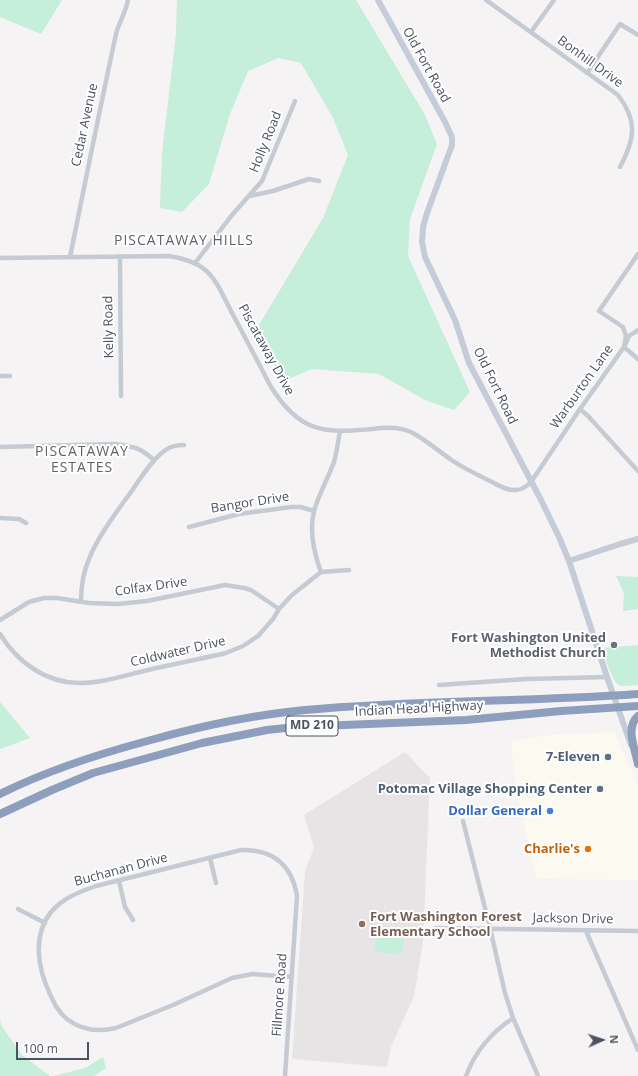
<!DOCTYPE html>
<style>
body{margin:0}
#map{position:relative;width:638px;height:1076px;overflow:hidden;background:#f5f3f3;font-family:"Open Sans",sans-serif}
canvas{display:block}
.north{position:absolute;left:582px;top:1020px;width:40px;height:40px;-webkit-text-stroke:3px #fff;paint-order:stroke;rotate:87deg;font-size:11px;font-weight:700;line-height:16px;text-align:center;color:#4b5360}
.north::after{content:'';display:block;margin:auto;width:14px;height:18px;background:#4b5360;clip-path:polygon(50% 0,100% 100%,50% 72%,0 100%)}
.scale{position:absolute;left:16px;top:1042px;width:73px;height:18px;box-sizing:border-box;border:2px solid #4b5360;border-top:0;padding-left:5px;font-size:12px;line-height:14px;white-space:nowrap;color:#4b5360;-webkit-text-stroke:3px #fff;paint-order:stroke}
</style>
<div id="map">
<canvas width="638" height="1076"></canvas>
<div class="north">N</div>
<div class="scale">100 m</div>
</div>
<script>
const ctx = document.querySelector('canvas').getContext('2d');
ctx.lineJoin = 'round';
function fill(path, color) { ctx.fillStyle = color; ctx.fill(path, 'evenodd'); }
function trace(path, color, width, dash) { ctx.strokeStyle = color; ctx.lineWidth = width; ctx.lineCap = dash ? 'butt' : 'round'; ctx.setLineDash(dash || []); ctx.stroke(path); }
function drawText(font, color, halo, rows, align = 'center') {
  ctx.font = font + ' "Open Sans",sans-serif'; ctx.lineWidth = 4; ctx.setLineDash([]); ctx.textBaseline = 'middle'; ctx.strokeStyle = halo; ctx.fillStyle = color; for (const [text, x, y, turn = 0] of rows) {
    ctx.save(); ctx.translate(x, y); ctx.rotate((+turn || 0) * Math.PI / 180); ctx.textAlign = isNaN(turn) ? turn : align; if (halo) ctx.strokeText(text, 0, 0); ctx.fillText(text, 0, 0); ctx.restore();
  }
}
fill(new Path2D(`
 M614,732l24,52v96l-101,-1 -21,-89 -5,-49 40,-6z`), '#fcfaf0');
fill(new Path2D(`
 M405,752l25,26 -7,164 -9,54 -23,51 -4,20 -95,-8 13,-188 9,-23 -10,-33z`), '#e6e4e5');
fill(new Path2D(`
 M0,0h62l-21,34 -41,-17z
 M177,0h179l69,115 12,29 -27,75 -2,37 62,136 -16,18 -29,-10 -46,-26 -67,-5 -31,13 -22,-57 64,-107 25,-63 -15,-37 -32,-55 -23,-5 -30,13 -18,43 -21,70 -27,28 -22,-4 2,-55 14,-119z
 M616,576l22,1v32l-15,2 1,-18z
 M638,645v40c-6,0 -14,2 -19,0 -7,-3 -14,-29 -17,-37z
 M0,702l30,36 -30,11z
 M377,928l27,2 -2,24 -27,-2z
 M0,1019l1,6 21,30 28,21h-50z
 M103,1057l3,11 -12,8h-40l31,-8z`), '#c5eedb');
trace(new Path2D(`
 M486,0l132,95c20,26 17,44 2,72
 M531,32l23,-32
 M587,73l33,-49 18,11
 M250,196l23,-5 36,-12 10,2
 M120,256l1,140
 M70,257c15,-74 30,-149 46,-223 3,-12 10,-22 12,-34
 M0,258l169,-2c13,2 25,5 35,13 13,10 20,29 28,44 13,24 26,49 39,74 28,44 50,47 101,42 13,-2 28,-3 41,4 14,8 27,19 40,28 12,8 25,14 37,20 8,4 17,10 26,9 6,0 11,-4 15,-8l49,-73 44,-62 2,-11 -3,-9 -24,-16 39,-57
 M195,263l37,-48 30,-34 33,-80
 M638,330l-9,6 -5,11 14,12
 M0,376h10
 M580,409l8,7 50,55
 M0,447l116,-3c19,3 23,3 38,16
 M0,518l19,1 7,4
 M189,527l50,-13 52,-7h10l13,4
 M321,572c-7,-19 -12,-41 -7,-61 5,-17 14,-33 20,-49 3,-10 4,-21 6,-31
 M81,601c0,-14 2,-28 8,-42 8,-21 28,-48 42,-67 10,-14 19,-30 33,-41 6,-5 12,-6 20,-6
 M0,620l29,-18 15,-4h13l32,5 29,1 29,-3 78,-16 19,3 7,2 28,19
 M0,634c17,28 46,49 79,49 24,0 47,-8 69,-13 26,-6 52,-11 78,-17l17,-7 15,-10 15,-17 6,-10 13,-14 29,-23 28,-2
 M439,685l87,-6 81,-2
 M463,821l27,107 15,65 8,25 25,58
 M210,858l6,25
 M119,881l6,26 8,13
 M18,909l27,14
 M436,928l202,3
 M586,931l52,119
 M285,1076l12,-180c-5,-31 -24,-47 -56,-46l-145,36c-17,6 -33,12 -45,26 -19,24 -13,57 -1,82 4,9 8,18 17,25 14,11 32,13 49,9l57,-23 59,-27 20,-4 40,3
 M466,1076c9,-24 26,-44 47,-58`), '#c5cbd3', 4.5);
trace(new Path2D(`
 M378,0l67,122 7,15v8l-25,68 -4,14 -1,15 3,15 30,63 14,43 72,137 18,37 10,24 38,116 24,68
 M569,561l51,-17 18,-5`), '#c5ccd8', 6);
trace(new Path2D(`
 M638,716c-13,11 -3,33 0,48
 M0,794c48,-24 98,-40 151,-54 50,-14 101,-25 154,-30 110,-10 222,-8 333,-16
 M0,814l52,-24 41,-17 109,-30 65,-13 28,-3 171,-7 95,-9 77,-5`), '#8e9fbe', 8);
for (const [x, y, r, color] of [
 [614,645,4,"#6b7280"],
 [608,757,4,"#5c6f8a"],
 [600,789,4,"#5c6f8a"],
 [550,811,4,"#3f7fe0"],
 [588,849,4,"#e8710a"],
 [362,924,4,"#8d6e63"]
]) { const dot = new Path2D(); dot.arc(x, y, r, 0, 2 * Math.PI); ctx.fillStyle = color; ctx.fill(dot); trace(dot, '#fff', 1.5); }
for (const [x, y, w] of [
 [312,726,52]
]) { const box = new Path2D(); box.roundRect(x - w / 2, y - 10, w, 20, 3); ctx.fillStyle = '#fff'; ctx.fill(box); trace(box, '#4b5360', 1); }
drawText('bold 12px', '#4b5360', null, [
 ["MD 210",312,726]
]);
drawText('13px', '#4b5360', '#fff', [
 ["Bonhill Drive",590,62,36],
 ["Old Fort Road",426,65,61],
 ["Cedar Avenue",85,125,-78],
 ["Holly Road",266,142,-68],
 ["Kelly Road",109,327,-91],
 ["Piscataway Drive",266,350,61],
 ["Old Fort Road",495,386,64],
 ["Warburton Lane",582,387,-55],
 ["Bangor Drive",250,503,-9],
 ["Colfax Drive",151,587,-8],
 ["Coldwater Drive",178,652,-13],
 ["Indian Head Highway",419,709,-3],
 ["Buchanan Drive",121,870,-15],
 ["Jackson Drive",573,919,1],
 ["Fillmore Road",280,995,-86]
]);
drawText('bold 13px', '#5b616d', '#fff', [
 ["Fort Washington United",606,638],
 ["Methodist Church",606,653]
], 'right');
drawText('bold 13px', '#4e5e75', '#fff', [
 ["7-Eleven",600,757],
 ["Potomac Village Shopping Center",592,789]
], 'right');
drawText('bold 13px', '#366cbe', '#fff', [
 ["Dollar General",542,811]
], 'right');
drawText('bold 13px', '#c56008', '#fff', [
 ["Charlie's",580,849]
], 'right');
drawText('bold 13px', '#785e54', '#fff', [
 ["Fort Washington Forest",370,917],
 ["Elementary School",370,932]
], 'left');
ctx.letterSpacing = '1px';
drawText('14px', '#5f6267', '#fff', [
 ["PISCATAWAY HILLS",184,241],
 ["PISCATAWAY",82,452],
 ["ESTATES",82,468]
]);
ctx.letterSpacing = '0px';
</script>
